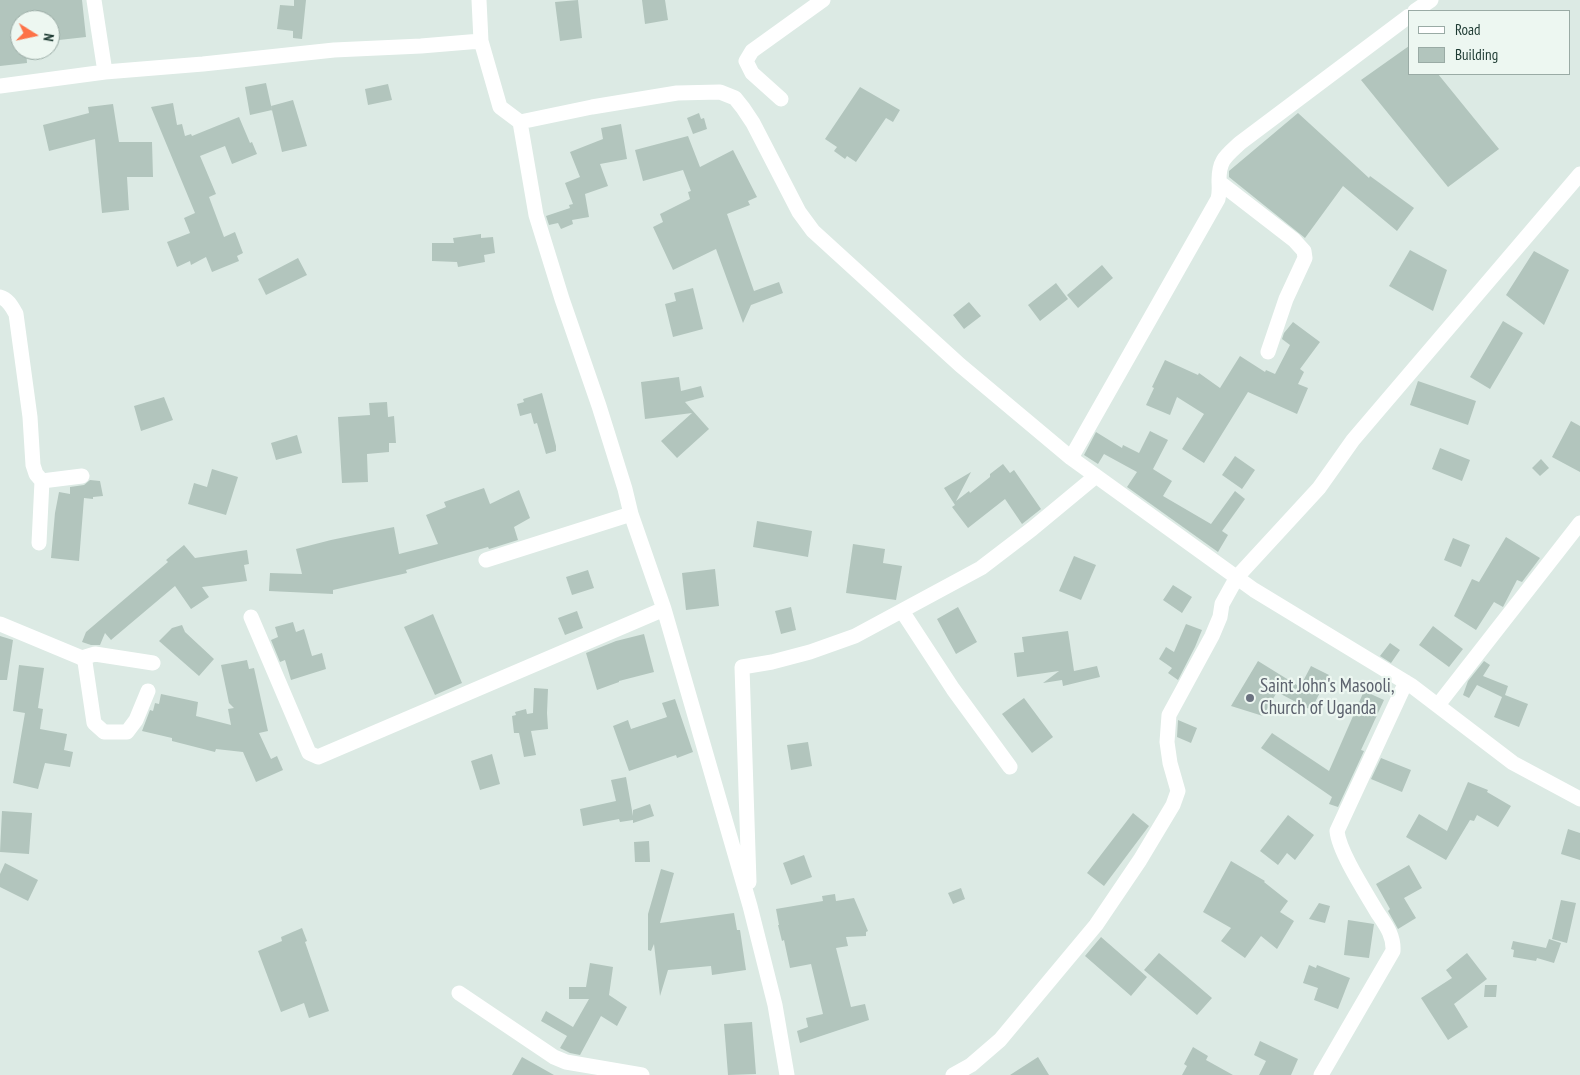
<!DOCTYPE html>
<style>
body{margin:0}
#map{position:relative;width:1580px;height:1075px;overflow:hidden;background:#dceae4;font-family:"PT Sans Narrow",sans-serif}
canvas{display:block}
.legend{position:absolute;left:1408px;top:10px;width:162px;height:65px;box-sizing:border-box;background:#edf7f1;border:1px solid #9aaba5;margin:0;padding:6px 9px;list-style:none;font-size:15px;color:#1d3a32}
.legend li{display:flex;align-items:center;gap:10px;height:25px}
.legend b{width:25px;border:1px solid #9aaba5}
.north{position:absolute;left:10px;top:10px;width:50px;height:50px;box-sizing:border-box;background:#edf7f1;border:1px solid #9aaba5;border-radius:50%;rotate:100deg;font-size:14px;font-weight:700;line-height:20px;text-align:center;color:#1d3a32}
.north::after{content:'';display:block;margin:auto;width:18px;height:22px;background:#fd7248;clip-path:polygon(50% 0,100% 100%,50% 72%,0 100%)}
</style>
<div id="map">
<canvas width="1580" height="1075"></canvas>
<ul class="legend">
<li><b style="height:6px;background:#fff"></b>Road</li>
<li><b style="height:14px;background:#b2c5bd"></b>Building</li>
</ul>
<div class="north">N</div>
</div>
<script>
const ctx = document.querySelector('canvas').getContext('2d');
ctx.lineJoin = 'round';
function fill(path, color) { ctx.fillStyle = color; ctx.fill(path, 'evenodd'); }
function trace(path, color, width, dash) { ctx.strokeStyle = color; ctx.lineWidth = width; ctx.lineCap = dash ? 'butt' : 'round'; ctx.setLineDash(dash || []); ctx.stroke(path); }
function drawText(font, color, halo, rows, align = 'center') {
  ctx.font = font + ' "PT Sans Narrow",sans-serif'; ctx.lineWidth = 4.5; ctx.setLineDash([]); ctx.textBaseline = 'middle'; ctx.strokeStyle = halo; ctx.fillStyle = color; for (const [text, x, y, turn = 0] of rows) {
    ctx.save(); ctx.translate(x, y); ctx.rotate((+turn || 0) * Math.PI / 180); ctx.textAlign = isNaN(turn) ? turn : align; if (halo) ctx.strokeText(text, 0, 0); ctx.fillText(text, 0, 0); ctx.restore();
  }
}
fill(new Path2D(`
 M0,0h82l4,37 -36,4v-21h-30v30h6l1,13 -27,3z
 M294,0h12l-4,39 -9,-1v-7l-16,-2 3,-24 14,1z
 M578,0l4,38 -22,3 -5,-39z
 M642,0h23l3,20 -23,4z
 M1409,46v28h29l61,75 -51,38 -87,-107z
 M266,83l6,27 -22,5 -5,-28z
 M388,84l4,16 -24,5 -3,-16z
 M860,87l40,23 -7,12 -7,-4 -30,44 -9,-6 -2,3 -11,-8 3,-4 -12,-8z
 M293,100l14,46 -25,6 -11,-46z
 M173,103l4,22 5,-1 3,12 6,-2 1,2 47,-19 11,26 2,-1 5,12 -25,10 -7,-18 -25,10 16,38 -7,3 15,40 11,-5 8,21 -6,3 2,5 -27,11 -6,-15 -15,8 -1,-4 -13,6 -10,-25 23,-9 -6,-15 11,-5 -44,-106z
 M113,104l6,38h33l1,35h-26l2,33 -27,3 -7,-74 -46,12 -6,-26 46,-12 -1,-6z
 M699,113l2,6 3,-1 3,11 -14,5 -6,-16z
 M1298,113l71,65 1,-2 44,32 -17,23 -54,-45 -38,52 -76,-61v-6z
 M621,124l6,35 -27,5 8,22 -23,8 4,23 -17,3 1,4 -12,5 -3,-6 -9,2 -3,-9 24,-8 -1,-3 4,-1 -8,-21 15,-6 -10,-25 33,-13 -2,-11z
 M688,136l12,31 33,-17 24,47 -9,4 2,4 -23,9 27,77 25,-9 4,11 -32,12 -8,18 -27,-74 -43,21 -20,-43 10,-5 -3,-8 30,-15 -2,-7 3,-1 -8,-21 -40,11 -8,-31z
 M481,234v4l12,-1 2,16 -11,2 1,7 -27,5 -1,-5 -25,-1v-18h22l-1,-5z
 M1410,250l37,20 -14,41 -44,-25z
 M1534,251l35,19 -25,55 -38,-30z
 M298,258l9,17 -41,20 -8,-16z
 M1102,265l11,13 -35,30 -11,-13z
 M1056,283l12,16 -28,22 -12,-16z
 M693,288l10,41 -30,8 -8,-33 11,-3 -2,-8z
 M969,302l12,14 -17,13 -11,-14z
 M1503,321l20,12 -33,56 -20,-12z
 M1293,322l27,20 -20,27 4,3 -6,12 10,4 -11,26 -49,-22 -44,71 -22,-14 22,-35 -27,-17 -7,18 -24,-10 8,-17 -2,-1 13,-27 33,15 1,-2 21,15 20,-32 25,16 1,-2 9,4 15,-29 -8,-6 2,-6z
 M679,377l2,14 20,-5 3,11 -19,5 24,27 -32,29 -16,-17 31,-28 -47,6 -4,-37z
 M1418,381l58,20 -8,24 -58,-20z
 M542,393l14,53v5l-10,3 -9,-31 -3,1 -3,-11 -11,3 -3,-12 7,-2 -1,-3z
 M164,397l9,23 -32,11 -7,-25z
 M387,402l1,15 6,-1 2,27h-7v9l-22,2 1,28 -26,1 -4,-66 32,-2 -1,-12z
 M1571,421l9,5v46l-28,-15z
 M1150,431l18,9 -15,29 19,12 -9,15 48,28 24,-33 10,8 -23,32 6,4 -10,17 -91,-65 10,-15 -33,-18 -6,10 -14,-9 12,-23 26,16 1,-3 16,8z
 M297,435l5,18 -26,7 -5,-17z
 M1440,448l30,12 -8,21 -30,-12z
 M1235,456l20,14 -13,19 -20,-14z
 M1541,459l8,9 -9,8 -8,-8z
 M1003,464l7,9 4,-3 27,39 -19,15 -17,-25 -37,29 -16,-21 3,-2 -11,-17 27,-16 -15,29 13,-10 1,2 20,-16v-3z
 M212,469l26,8 -12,38 -38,-11 6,-21 13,4z
 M90,480l10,1 3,15 -10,1v2l-9,-1 -5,63 -28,-3 4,-45 4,-21 11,2v-7l14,-2z
 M484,488l6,16 29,-14 11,28 -16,9 4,13 -29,9 -1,-2 -82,23 1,3 -74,17v4l-64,-3 1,-18 32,1 -6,-25 35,-9 63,-13 5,27 39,-10 -12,-29 20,-8 -2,-5z
 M757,521l55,10 -4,26 -55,-10z
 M1506,537l34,21 -18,24 -5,-2 -14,27 -9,-5 -18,28 -22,-14 18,-37 7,3z
 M1453,538l17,7 -9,22 -17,-7z
 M853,544l32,5 -2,14 19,3 -6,34 -50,-7z
 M184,545l11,13 52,-8 2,14 -5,1 3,16 -45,6 7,10 -18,12 -16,-23 -64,54 -6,-7 -5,12h-9l-9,-3 4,-10 82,-70 -2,-2z
 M1074,556l22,9 -15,35 -22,-9z
 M715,569l4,37 -33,4 -4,-37z
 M588,570l6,18 -22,7 -6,-18z
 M1173,585l19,12 -10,16 -19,-13z
 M791,607l5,23 -15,4 -6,-23z
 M958,607l19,35 -21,12 -19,-35z
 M577,611l6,17 -18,7 -7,-17z
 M433,614l29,69 -27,12 -31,-68z
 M293,622l3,10 8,-3 8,27 10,-3 4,16 -35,11 -6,-20 -5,2 -9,-22 7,-3 -3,-10z
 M1186,624l16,6 -7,17 -17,33 -10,-7 4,-5 -13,-9 7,-12 8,5z
 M182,625l3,7 29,27 -15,17 -40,-35 13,-13z
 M1433,626l30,23 -14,18 -30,-22z
 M1068,631l6,40 23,-5 3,11 -37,9 -1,-6 -19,3 16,-12 -42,6 -3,-24 10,-1 -2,-15z
 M644,634l10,38 -35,9v1l-22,8 -11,-37 30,-12z
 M0,636l13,4 -6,40h-7z
 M1390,643l10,7 -9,13 -11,-7z
 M247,660l2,9 5,-1 14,63 -9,2 12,26 6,-3 6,14 -27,12 -13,-30 -27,-3 -1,3 -43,-11v-3l-30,-7 8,-21 3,1 2,-8 4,1 2,-10 37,8 -2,14 35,9 -3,-16 6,-1 -5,-5 -8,-38z
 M1258,661l42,26 11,-21 18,9 -18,35 -34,-18 -14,24 -32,-10z
 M1484,661l6,4 -7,11 25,10 -3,9 23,9 -9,23 -25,-10 8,-20 -25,-12 -8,13 -6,-3 5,-14z
 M19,665l25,3 -6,40 5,1 -3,20 27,5 -3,16 9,2 -3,15 -25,-4 -7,26 -25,-6 12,-70 -12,-2z
 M534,688l14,1 -1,24 1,16 -17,2 5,24 -12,2 -5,-24h-5l-2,-17 4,-1 -1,-3 11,-3 1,5 6,-1z
 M1364,691l20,9 -23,50 3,1 -26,56 -9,-3 3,-7 -71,-49 11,-15 57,38z
 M1024,698l29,39 -21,16 -30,-39z
 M675,699l18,53 -16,6 -1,-3 -47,16 -16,-45 15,-6 3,9 36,-12 -5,-14z
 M1178,720l19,8 -6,15 -14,-6z
 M808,742l4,24 -21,4 -4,-25z
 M492,754l8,30 -20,6 -9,-29z
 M1381,758l30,12 -9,22 -31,-13z
 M626,777l7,39v-6l17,-6 4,12 -21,7v-3l-13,2 -1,-3 -36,7 -3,-17 36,-8 -5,-21z
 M1468,782l20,8 -1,2 24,14 -13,21 -21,-12 -3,6 -4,-1 -24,40 -40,-23 13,-23 28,17z
 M2,811l30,2 -3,41 -29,-2z
 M1133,813l16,13 -45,60 -17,-13z
 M1288,815l26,20 -19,25 -8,-7 -9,12 -18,-14z
 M1568,829l12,4v27l-19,-6z
 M649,841l1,21h-15l-1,-20z
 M804,855l8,22 -21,8 -8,-22z
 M1231,861l34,20 -1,1 24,19 -8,11 14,9 -17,28 -16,-13 -16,22 -24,-17 10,-13 -28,-16z
 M5,863l33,17 -10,21 -28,-14v-13z
 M1409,865l13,23 -18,10 12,20 -18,11 -10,-18 2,-2 -14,-25z
 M661,869l13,4 -14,50 74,-10 3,17h3l6,40 -34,5 -1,-9 -43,4 -8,26 -6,-52 -3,7 -3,-1v-36z
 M961,888l4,11 -12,5 -5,-11z
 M835,894l1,7 18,-3 14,33 -2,1v4l-20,1 2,9 -12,2 15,59 14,-3 4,16 -69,23 -3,-12 11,-4 -2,-9 17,-4 -12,-50 -21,4 -6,-28 -2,1 -4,-16h1l-3,-16 47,-8 -1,-5z
 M1561,900l15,3 -9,40 -15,-4z
 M1319,903l11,3 -5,17 -16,-4z
 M1348,920l26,4 -5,34 -25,-3z
 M302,928l5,13 -2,1 24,69 -20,7 -5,-15 -23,9 -23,-61 24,-10 -1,-4z
 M1101,937l46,40 -16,19 -46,-40z
 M1549,939l12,4 -7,20 -17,-5 -1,3 -23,-4 1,-7 -3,-1 2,-8 33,7z
 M1159,953l53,45 -15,17 -53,-45z
 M1467,953l20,26 -33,25 14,23 -20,13 -27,-42 31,-20 -6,-8z
 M590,963l23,4 -4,28 18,12 -10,19 -16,-10 -21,39 -10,-2 -10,-5 7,-12 -26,-15 5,-10 27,16 16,-28h-20v-12h17z
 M1309,965l7,3 1,-3 33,13 -12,31 -24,-9 4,-12 -15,-5z
 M1485,985h12l-1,12h-12z
 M752,1022l4,52 -28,1 -4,-51z
 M1260,1041l38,18 -7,16h-32l7,-14 -12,-6z
 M1193,1047l15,9 -2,4 27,15h-51l5,-9 -3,-2z
 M522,1057l32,18h-42z
 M1038,1057l11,18h-39z`), '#b2c5bd');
trace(new Path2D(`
 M94,0l11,72
 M479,0l2,41 19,66 20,15 16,93 26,84 37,107 26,83 6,25 33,95 86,297 25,99 12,70
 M1415,11l16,-11
 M0,86l105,-14 98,-8 131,-14 87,-4 60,-5
 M781,99l-29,-26 -6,-12 6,-10 71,-51
 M520,122l72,-15 85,-14 43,-1 15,6 8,10 10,15 46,89 14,19 147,134 111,93 183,132 158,96 101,77 67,36
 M1219,182l75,58 10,11 1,7 -19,41 -18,53
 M0,297c8,2 12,10 16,17l14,103 3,48 3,9 6,7 40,-5
 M1071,458l147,-259c2,-7 1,-12 1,-19 0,-20 7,-24 21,-37l169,-127
 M39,543l3,-62
 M486,560l145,-46
 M902,611l51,78 57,78
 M251,617l58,136 9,4 346,-148
 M0,624l82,34 3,4 9,61 10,9h23l9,-12 12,-29
 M82,658l13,-4 58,9
 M1438,705l142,-182
 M749,882l-7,-215 30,-5 38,-10 45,-16 126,-68 51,-39 64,-53
 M459,993l95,64 12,5 76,13
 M953,1075l18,-10 29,-25 96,-115 44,-65 33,-55 5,-14 -8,-28 -3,-21 2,-27 43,-79 8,-19 2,-13 15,-27 82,-89 34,-48 227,-266
 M1321,1075l72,-124c1,-16 -8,-27 -16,-39 -11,-19 -38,-60 -40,-81l69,-149`), '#fff', 15);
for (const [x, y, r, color] of [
 [1250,698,5,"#6b7280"]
]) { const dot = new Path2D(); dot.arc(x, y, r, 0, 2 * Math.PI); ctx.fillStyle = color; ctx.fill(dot); trace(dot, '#edf7f1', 2); }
drawText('19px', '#5b616d', '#edf7f1', [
 ["Saint John's Masooli,",1260,687],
 ["Church of Uganda",1260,709]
], 'left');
</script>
